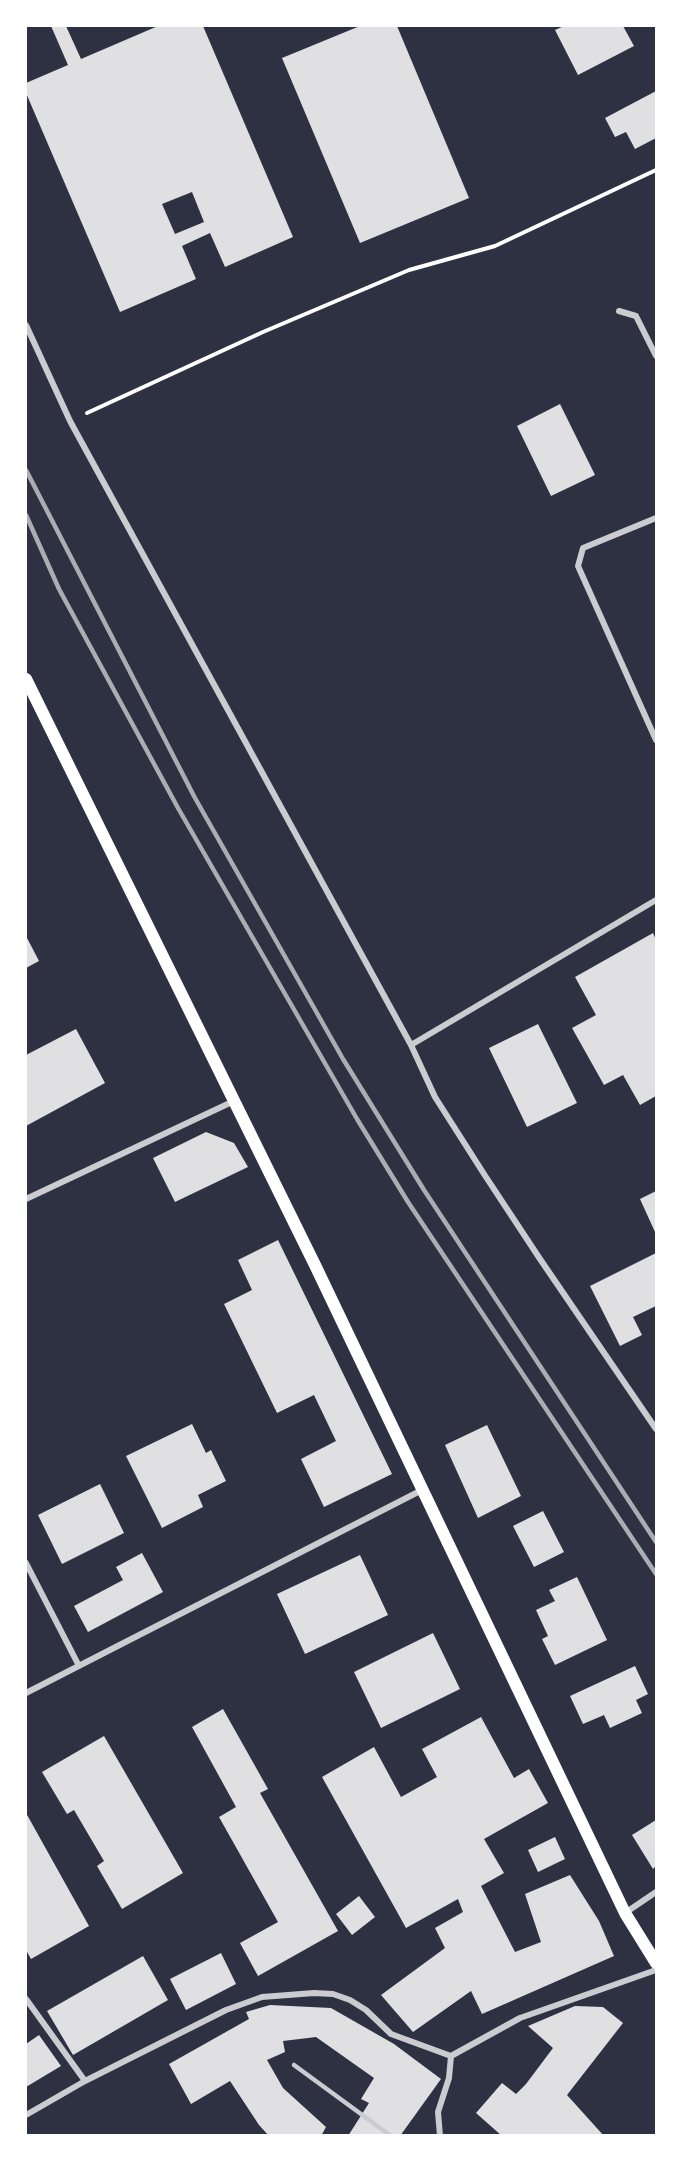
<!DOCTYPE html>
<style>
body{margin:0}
#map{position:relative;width:682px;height:2161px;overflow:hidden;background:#2d3142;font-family:"Open Sans",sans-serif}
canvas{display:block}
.frame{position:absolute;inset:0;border:27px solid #fff;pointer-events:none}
</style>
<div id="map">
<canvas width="682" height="2161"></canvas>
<div class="frame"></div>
</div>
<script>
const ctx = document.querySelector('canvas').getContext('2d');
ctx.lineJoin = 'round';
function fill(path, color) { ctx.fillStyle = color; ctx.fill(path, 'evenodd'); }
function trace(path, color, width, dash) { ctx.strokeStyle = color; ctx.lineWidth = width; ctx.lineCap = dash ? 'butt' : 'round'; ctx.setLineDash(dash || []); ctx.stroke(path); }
fill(new Path2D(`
 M51,26h15l15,33 77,-33h45l90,211 -68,30 -15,-34 -28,13 14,33 -76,33 -94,-219v-10l42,-18zM192,192l12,30 -29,12 -13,-30z
 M360,26h37l72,172 -109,45 -78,-185z
 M564,26h59l11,20 -56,29 -23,-45z
 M656,91v47l-21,11 -9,-17 -11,5 -10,-19z
 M560,404l35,71 -44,21 -34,-70z
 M653,933l3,7v156l-16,9 -17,-30 -19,10 -32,-57 24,-13 -21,-38z
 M26,936l13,25 -13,7z
 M538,1024l39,79 -50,24 -38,-79z
 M76,1029l29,54 -79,43v-71z
 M206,1132l28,11 14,24 -73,35 -22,-44z
 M656,1191v40l-1,1 -15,-33z
 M278,1240l114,234 -68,33 -23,-48 35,-18 -22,-46 -37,18 -53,-109 28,-14 -14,-30z
 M656,1253v53l-23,11 9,18 -22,11 -30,-60z
 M192,1424l14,29 5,-3 15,31 -28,14 5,12 -41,21 -36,-72z
 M487,1425l34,71 -43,22 -33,-73z
 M100,1484l24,49 -62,31 -24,-49z
 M543,1511l21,41 -30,15 -21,-41z
 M142,1553l21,39 -75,40 -14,-26 49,-26 -7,-13z
 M360,1555l28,60 -83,39 -28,-60z
 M577,1577l30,63 -52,25 -13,-26 6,-3 -12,-26 19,-9 -6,-11z
 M433,1633l27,56 -79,39 -27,-56z
 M635,1666l13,28 -12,6 6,13 -32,15 -6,-13 -21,9 -13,-28z
 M223,1709l45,80 -8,4 78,138 -80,45 -18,-33 38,-21 -59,-105 17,-10 -44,-80z
 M481,1717l33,61 15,-9 19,34 -64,36 20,34 -23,13 34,66 26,-10 -16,-48 45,-19 29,46 15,35 -132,58 -11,-23 -58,41 -32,-37 64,-47 -10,-20 28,-16 -5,-13 -52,29 -84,-151 52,-30 27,50 36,-20 -15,-28z
 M104,1736l79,137 -61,36 -25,-43 7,-5 -30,-51 -7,4 -25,-42z
 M26,1813l63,113 -58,33 -5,-9z
 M656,1820v46l-3,3 -21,-34z
 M555,1837l10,22 -27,13 -10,-22z
 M359,1896l16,21 -23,18 -16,-21z
 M221,1953l15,31 -50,26 -16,-31z
 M143,1956l25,44 -95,55 -26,-44z
 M270,2005l61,3 63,36 47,35 -41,57h-52l21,-33 -8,-4 13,-21 -58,-41 -33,4 2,11 -18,8 16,28 43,39 -5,9h-52l-10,-11 -29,-44 -39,23 -22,-40 80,-45 -3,-7z
 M575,2006l28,1 20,16 -56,72 37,41h-102l-26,-23 26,-30 14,11 10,-10 27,-36 -25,-22z
 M39,2035l22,31 -35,21v-43z`), '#e0e0e3');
trace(new Path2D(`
 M87,413l176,-81 146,-62 86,-24 161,-76`), '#fff', 4);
trace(new Path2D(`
 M294,2065l97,71`), '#caccd0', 4.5);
trace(new Path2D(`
 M619,311l17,5 20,40
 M26,325l44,96 341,624 24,52 49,77 56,85 116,170
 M656,518l-73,30 -5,18 78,174
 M411,1045l245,-145
 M26,1199l208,-98
 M26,1563l53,103
 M26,1693l396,-203
 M625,1913l31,-21
 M26,1999l59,82
 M26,2115l59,-34 141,-71 36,-13 52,-4 19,1 17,6 16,10 25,24 60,22 69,-38 136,-48
 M440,2136l-2,-24 11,-34 2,-22`), '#caccd0', 6);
trace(new Path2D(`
 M26,679l289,586 310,648 31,50`), '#fff', 12);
trace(new Path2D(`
 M26,470l169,328 148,261 81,131 232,352
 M26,515l33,74 119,219 179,311 51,83 248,372`), '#abadb3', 4.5);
</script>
